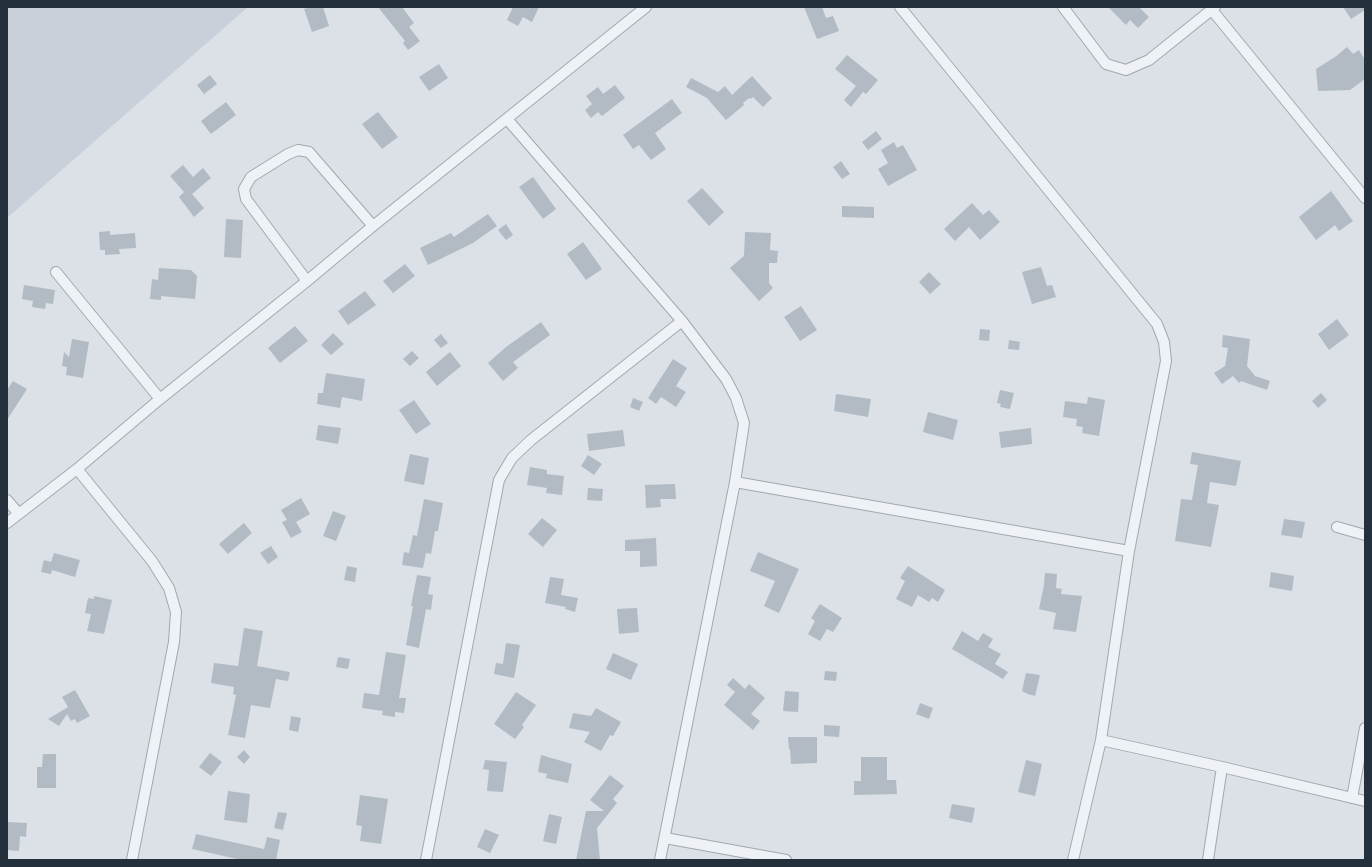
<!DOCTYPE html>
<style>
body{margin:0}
#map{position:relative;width:1372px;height:867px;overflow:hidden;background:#dbe1e6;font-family:"Alegreya Sans",sans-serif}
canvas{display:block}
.frame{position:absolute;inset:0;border:8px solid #25303d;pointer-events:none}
</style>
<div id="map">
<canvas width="1372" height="867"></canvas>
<div class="frame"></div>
</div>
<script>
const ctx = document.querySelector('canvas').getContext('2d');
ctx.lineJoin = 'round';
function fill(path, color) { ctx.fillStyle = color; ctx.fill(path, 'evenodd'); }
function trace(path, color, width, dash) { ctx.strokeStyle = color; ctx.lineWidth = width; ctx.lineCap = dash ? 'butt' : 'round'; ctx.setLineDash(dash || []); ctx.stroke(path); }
fill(new Path2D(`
 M7,7h241l-241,211z`), '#c9d0d9');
fill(new Path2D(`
 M310,7h13l6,19 -17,6 -8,-23z
 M378,7h24l12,16 -5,4 11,14 -12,9 -5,-7 2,-2z
 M513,7h26l-7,15 -9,-5 -5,9 -11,-6z
 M804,7h18l4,11 7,-2 6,15 -22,8z
 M1108,7h31l10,10 -11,11 -8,-8 -4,5z
 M1343,7h22v3l-14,9z
 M1347,47l6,7 6,-4 6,10v19l-15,11 -32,1 -2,-22 19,-12z
 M847,55l31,25 -12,14 -3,-2 -12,15 -7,-7 12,-14 -21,-17z
 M439,64l9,14 -19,13 -10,-14z
 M210,75l7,9 -13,10 -7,-9z
 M752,76l20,22 -9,9 -10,-10 -3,2 -1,-1 -6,5 1,2 -18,15 -19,-22 -21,-11 5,-9 27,14 7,-6 7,9z
 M615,85l10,13 -23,18 -4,-4 -7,6 -6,-8 7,-6 -6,-8 12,-9 5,7z
 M672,99l10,14 -27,20 11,16 -15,11 -12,-15 -6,4 -10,-14z
 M226,102l10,13 -25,19 -10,-13z
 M378,112l20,25 -16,12 -20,-25z
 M876,131l6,8 -14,11 -6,-8z
 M894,142l3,6 6,-3 14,25 -29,16 -10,-17 10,-6 -7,-13z
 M841,161l9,13 -8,5 -9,-12z
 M183,165l10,12 10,-9 8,10 -19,16 12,14 -10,9 -15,-20 5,-5 -14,-16z
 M533,177l23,32 -13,10 -24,-32z
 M702,188l22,24 -15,14 -22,-25z
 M1331,191l22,30 -14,10 -4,-6 -19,15 -17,-23z
 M972,203l11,12 6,-5 11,12 -20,18 -11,-13 -14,14 -11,-12z
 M842,206l32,1v11l-32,-1z
 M488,214l9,12 -24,17 -45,22 -8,-17 31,-15 3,4z
 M226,219l17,1 -2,38 -17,-1z
 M506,224l7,11 -7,5 -8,-10z
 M110,231v4l25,-2 1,15 -17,1 1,5 -15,1v-5h-5l-1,-18z
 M745,232l26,1 -1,17 8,1 -1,12h-8v20l4,5 -14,13 -29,-33 14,-12z
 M583,242l19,27 -16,11 -19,-26z
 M405,264l10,12 -22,17 -10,-12z
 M1041,267l6,19 5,-1 4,12 -24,7 -10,-32z
 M159,268l32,2 6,6 -2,23 -34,-3v4l-11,-1 2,-20 6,1z
 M929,272l12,12 -11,10 -11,-12z
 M24,285l31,5 -2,14 -7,-1 -1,6 -13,-2 1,-6 -11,-2z
 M365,291l11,14 -28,20 -10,-14z
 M801,306l16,24 -17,11 -16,-24z
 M1337,319l12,16 -20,15 -11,-16z
 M541,322l9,13 -37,27 5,6 -15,13 -15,-18 18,-16z
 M295,326l13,15 -28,22 -12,-15z
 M980,329l10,1 -1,11 -10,-1z
 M333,333l11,11 -13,11 -10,-10z
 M441,334l7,9 -7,5 -7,-8z
 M1223,335l27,4 -3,27 8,10 15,5 -3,9 -26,-9 -2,2 -6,-7 -11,8 -8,-11 11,-7 3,-18 -6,-1z
 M72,339l17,3 -6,36 -17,-3 1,-8 -5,-1 2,-14 5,5z
 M1009,340l11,2 -1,8 -11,-1z
 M412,351l7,7 -9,8 -7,-7z
 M450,352l11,14 -24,20 -11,-14z
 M673,359l14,9 -11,18 10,6 -10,15 -15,-10 -5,7 -8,-6z
 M326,373l39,6 -3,22 -20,-4 -2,11 -23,-4 1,-11h5z
 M13,381l14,8 -20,31v-30z
 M1000,390l14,3 -4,16 -10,-2 1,-3 -4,-1z
 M1321,393l6,7 -9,8 -6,-7z
 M836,394l35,5 -3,18 -34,-6z
 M1088,397l17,3 -6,36 -17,-3 1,-6 -7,-1 1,-7 -14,-2 2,-16 22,3z
 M633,398l10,4 -4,9 -9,-4z
 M414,400l17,24 -15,10 -17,-24z
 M928,412l30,8 -5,20 -30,-8z
 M318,425l23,3 -3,16 -22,-4z
 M1031,428l1,16 -31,4 -2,-16z
 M623,430l2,16 -36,5 -2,-17z
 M1192,452l49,9 -5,25 -26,-4 -3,21 12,2 -8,42 -36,-6 6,-42 11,1 6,-35 -8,-1z
 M410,454l19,4 -5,27 -20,-4z
 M588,455l14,9 -8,11 -13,-9z
 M530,467l17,3v4l17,2 -2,19 -16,-2 1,-5 -20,-3z
 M675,484l1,15h-16l1,8 -15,1 -1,-23z
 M588,488l15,1 -1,12 -15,-1z
 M301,498l9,16 -14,8 6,10 -11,6 -9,-16 5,-2 -6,-10z
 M424,499l19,4 -5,28h-3l-4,23 -5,-1 -3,15 -21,-3 2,-13 5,1 4,-18 4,1z
 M333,511l13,5 -10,25 -13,-5z
 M542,518l15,12 -14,17 -15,-13z
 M1284,519l21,3 -3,16 -21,-3z
 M244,523l8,10 -24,21 -9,-10z
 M656,538l1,28 -17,1v-16h-15v-11z
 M271,546l7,11 -10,7 -8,-11z
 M758,552l41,17 -20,44 -15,-7 11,-25 -25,-10z
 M54,553l26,7 -5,17 -23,-7 -1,4 -10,-2 3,-12 7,2z
 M347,566l10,2 -2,14 -11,-2z
 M908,566l37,24 -7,12 -6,-4 -3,4 -11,-7 -6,12 -16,-8 9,-18 -5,-3z
 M1271,572l23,4 -2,15 -23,-4z
 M1045,573l12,1 -1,14 6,1 -1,5 21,2 -6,36 -23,-3 3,-16 -17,-4 5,-24z
 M417,575l14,2 -3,17 5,1 -2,15 -5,-1 -7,39 -13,-3 7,-39h-2z
 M550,577l14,2 -3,16 17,3 -3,14 -10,-3 1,-2 -21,-4z
 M94,596l18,4 -8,34 -17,-3 4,-17 -6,-1 3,-15 6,1z
 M820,604l22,14 -9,14 -6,-3 -7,12 -12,-7 7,-13 -4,-3z
 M637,608l2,24 -20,2 -2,-25z
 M244,628l19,3 -6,35 33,6 -2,9 -12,-2 -6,29 -19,-3 -6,33 -17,-3 8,-40 -3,-1 1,-7 -23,-4 3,-20 24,3z
 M962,631l16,10 5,-8 10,6 -5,8 13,7 -6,10 13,8 -5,7 -51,-30z
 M506,643l14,2 -6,33 -20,-4 2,-11 7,1z
 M386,652l20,3 -7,43h7l-2,15 -9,-1v5l-13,-2 1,-4 -21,-3 2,-15 15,2z
 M613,653l25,11 -7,16 -25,-11z
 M338,657l12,2 -2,10 -12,-2z
 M825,671l12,1 -1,9 -12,-1z
 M1026,673l14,2 -5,21 -7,-2 -6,-3z
 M733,678l12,11 4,-5 16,14 -14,16 9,7 -7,9 -29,-25 11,-13 -8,-7z
 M75,690l15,26 -13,7 -2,-4 -4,2 -4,-7 -8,12 -11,-7 20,-12 -6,-10z
 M785,691l14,1 -1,20 -15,-1z
 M516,692l20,13 -14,20 2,2 -9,12 -21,-15z
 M920,703l13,5 -4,11 -13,-5z
 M596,708l25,14 -8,14 -3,-1 -9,16 -17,-9 6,-10 -21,-4 4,-15 18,3z
 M291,716l10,2 -3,14 -9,-2z
 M824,725l16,1 -1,11 -15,-1z
 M788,737h29v26l-26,1 -1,-15h-1z
 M244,750l6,7 -6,7 -7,-7z
 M210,753l12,9 -11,14 -12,-9z
 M43,754h13v34h-19v-21h5z
 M541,755l31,9 -4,19 -22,-5 1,-4 -9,-2z
 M861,757h26v23h9l1,14 -43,1v-14h7z
 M485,760l22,2 -4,30 -16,-1 2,-21 -6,-1z
 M1026,760l16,4 -7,32 -17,-4z
 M610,775l14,11 -11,13 4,4 -20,25 3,32h-24l10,-49h18l-14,-11z
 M228,791l22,3 -3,29 -23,-3z
 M360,795l28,4 -7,45 -21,-3 2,-15 -6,-1z
 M952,804l23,4 -3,15 -23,-5z
 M278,812l9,1 -4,17 -9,-2z
 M549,814l13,3 -6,27 -13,-3z
 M7,822l20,1 -1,14 -6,-1 -1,15 -12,-1z
 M485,829l14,6 -9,18 -13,-6z
 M196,834l68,15 3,-12 13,3 -4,20h-34l-50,-11z`), '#b2bbc3');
const street = new Path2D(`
 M900,7l257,317 7,18 2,19 -37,190 -28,189 -28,120
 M1063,7l43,57 20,6 23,-10 66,-53
 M1212,10l153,188
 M507,119l175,202 44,58 10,19 8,25 -9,59 -75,378
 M56,272l104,127
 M307,281l-61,-82 -2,-10 7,-12 37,-23 10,-4 11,2 64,74
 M77,469l75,92 17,27 7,24 -2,30 -42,218
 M735,482l394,69
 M7,500l12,14
 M7,523l70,-54 83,-70 147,-118 66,-55 273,-219
 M1337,527l28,8
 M1101,740l121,27 143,34
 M1352,798l13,-70
 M665,838l121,22
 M426,860l73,-380 13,-22 19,-18 151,-119
 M1208,860l14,-93`);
trace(street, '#a1a8b0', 12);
trace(street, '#eef1f5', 10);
</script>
